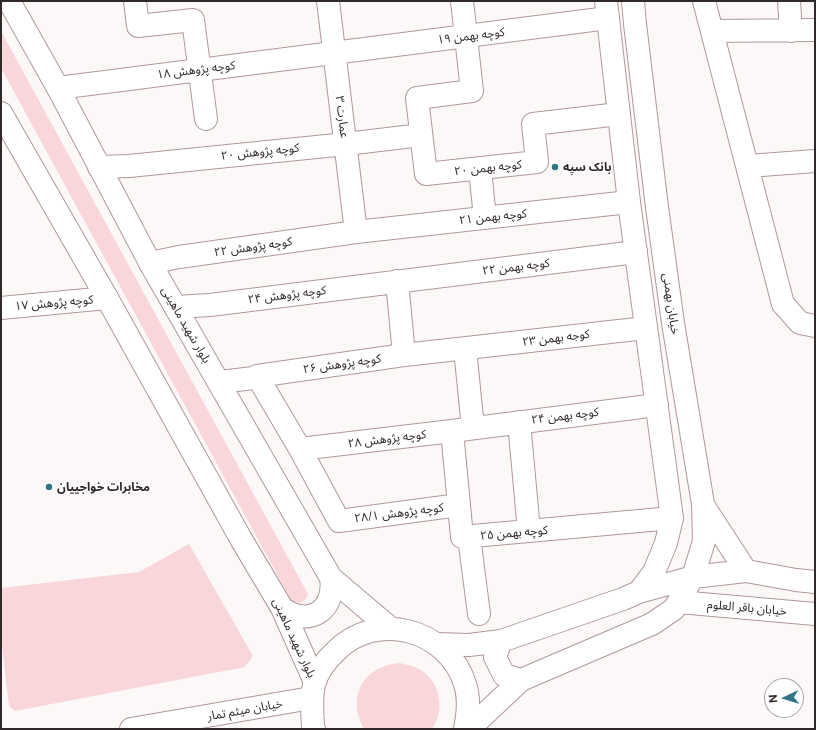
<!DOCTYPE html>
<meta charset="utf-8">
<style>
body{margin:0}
#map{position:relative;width:816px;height:730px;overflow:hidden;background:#fdf8f8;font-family:"Public Sans",sans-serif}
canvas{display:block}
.frame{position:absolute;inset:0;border:2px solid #312829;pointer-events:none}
.north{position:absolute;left:764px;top:678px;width:40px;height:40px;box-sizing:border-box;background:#fff;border:1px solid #ada9a9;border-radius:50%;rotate:266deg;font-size:11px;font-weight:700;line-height:16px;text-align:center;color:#312829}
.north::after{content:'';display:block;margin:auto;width:14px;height:18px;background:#327586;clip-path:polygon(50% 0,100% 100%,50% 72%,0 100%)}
</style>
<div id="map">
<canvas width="816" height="730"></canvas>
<div class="frame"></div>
<div class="north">N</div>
</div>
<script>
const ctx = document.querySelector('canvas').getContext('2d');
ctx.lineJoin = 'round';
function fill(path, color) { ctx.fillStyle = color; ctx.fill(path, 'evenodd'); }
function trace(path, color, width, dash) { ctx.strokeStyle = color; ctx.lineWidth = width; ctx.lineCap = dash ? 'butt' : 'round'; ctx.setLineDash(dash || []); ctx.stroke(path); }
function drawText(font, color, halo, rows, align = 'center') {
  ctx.font = font + ' "Public Sans","Noto Sans Arabic",sans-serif'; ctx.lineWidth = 3; ctx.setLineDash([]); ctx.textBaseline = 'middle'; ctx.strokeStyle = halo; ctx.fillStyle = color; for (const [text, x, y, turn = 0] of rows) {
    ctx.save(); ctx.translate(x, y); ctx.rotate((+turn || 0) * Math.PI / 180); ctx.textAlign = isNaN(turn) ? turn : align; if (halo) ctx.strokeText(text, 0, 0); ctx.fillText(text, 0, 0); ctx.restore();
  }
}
fill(new Path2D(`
 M1,31l307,563c-2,9 -10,11 -17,6l-290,-532z
 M189,544l64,112 -8,11 -230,44 -6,-5 -8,-68v-50l138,-16z
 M400,663c8,2 14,3 21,7 20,13 24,41 11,59h-68c-18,-33 -1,-63 36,-66z`), '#f8d6d9');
const minor = new Path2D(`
 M135,1l3,25 55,-6 13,99
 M328,1l28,231
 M462,1l10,90 -55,7 9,76 111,-12 -4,-38 86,-10
 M704,1l79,303 17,19 15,3
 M789,1l2,30
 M713,31l102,-1
 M58,88l550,-70
 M748,166l67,-5
 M99,167l30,-1 217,-22 75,-9
 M480,169l5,49
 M150,263l29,-6 177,-25 273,-30
 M397,281l7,74
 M176,307l34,-2 426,-53
 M1,308l106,-10
 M465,349l8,79
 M257,376l43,73 39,72 120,-16
 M219,382l35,-4 3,-2 147,-21 242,-27
 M519,422l10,109
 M452,431l10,106 210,-19
 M300,449l152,-18 205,-26
 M469,537l10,77`);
const tertiary = new Path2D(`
 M606,1l23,201 43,316 -6,25 -12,29 -15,20
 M703,505l43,66
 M679,602l136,12
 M501,641l-6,16 9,18 17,5
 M437,644l32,1 32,-4 122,-42 16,-7 54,-15 53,-6 50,9 19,2
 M131,729l180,-31
 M469,729l52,-49 131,-56 22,-15 19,-32 11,-36 -1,-37 -30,-181 -16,-116 -22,-183 -2,-23`);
const primary = new Path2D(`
 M9,1l49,87 92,175 181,315 59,50
 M1,113l106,185 134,241 41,69 33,74
 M282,608c27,20 54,2 49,-30
 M314,729l-1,-3c-1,-15 -2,-28 1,-42 4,-13 12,-24 22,-33 40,-41 112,-22 129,33 5,15 3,30 0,45`);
trace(minor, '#af989a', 24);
trace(tertiary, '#af989a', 24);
trace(primary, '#af989a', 24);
trace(minor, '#fff', 22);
trace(tertiary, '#fff', 22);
trace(primary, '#fff', 22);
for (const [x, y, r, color] of [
 [555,167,4,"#327586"],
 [49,487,4,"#327586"]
]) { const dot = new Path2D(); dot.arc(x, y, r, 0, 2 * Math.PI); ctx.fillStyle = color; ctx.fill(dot); trace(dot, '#fff', 1.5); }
drawText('12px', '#312829', '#fff', [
 ["کوچه بهمن ۱۹",471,36,-7],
 ["کوچه پژوهش ۱۸",196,70,-7],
 ["عمارت ۳",342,117,83],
 ["کوچه پژوهش ۲۰",260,152,-6],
 ["کوچه بهمن ۲۰",488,168,-6],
 ["کوچه بهمن ۲۱",493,217,-6],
 ["کوچه پژوهش ۲۲",253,247,-8],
 ["کوچه بهمن ۲۲",516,267,-7],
 ["کوچه پژوهش ۲۴",287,295,-7],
 ["کوچه پژوهش ۱۷",54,303,-5],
 ["خیابان بهمنی",671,304,82],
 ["بلوار شهید ماهینی",186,325,60],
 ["کوجه بهمن ۲۳",556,338,-7],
 ["کوچه پژوهش ۲۶",342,364,-8],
 ["کوچه بهمن ۲۴",565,416,-7],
 ["کوچه پژوهش ۲۸",387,439,-7],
 ["کوچه پژوهش ۲۸/۱",399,513,-7],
 ["کوچه بهمن ۲۵",514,533,-5],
 ["خیابان باقر العلوم",747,608,5],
 ["بلوار شهید ماهینی",294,638,65],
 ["خیابان میثم تمار",245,710,-10]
]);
drawText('bold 12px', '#312829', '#fff', [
 ["بانک سپه",563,167],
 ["مخابرات خواجییان",57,487]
], 'left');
</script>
